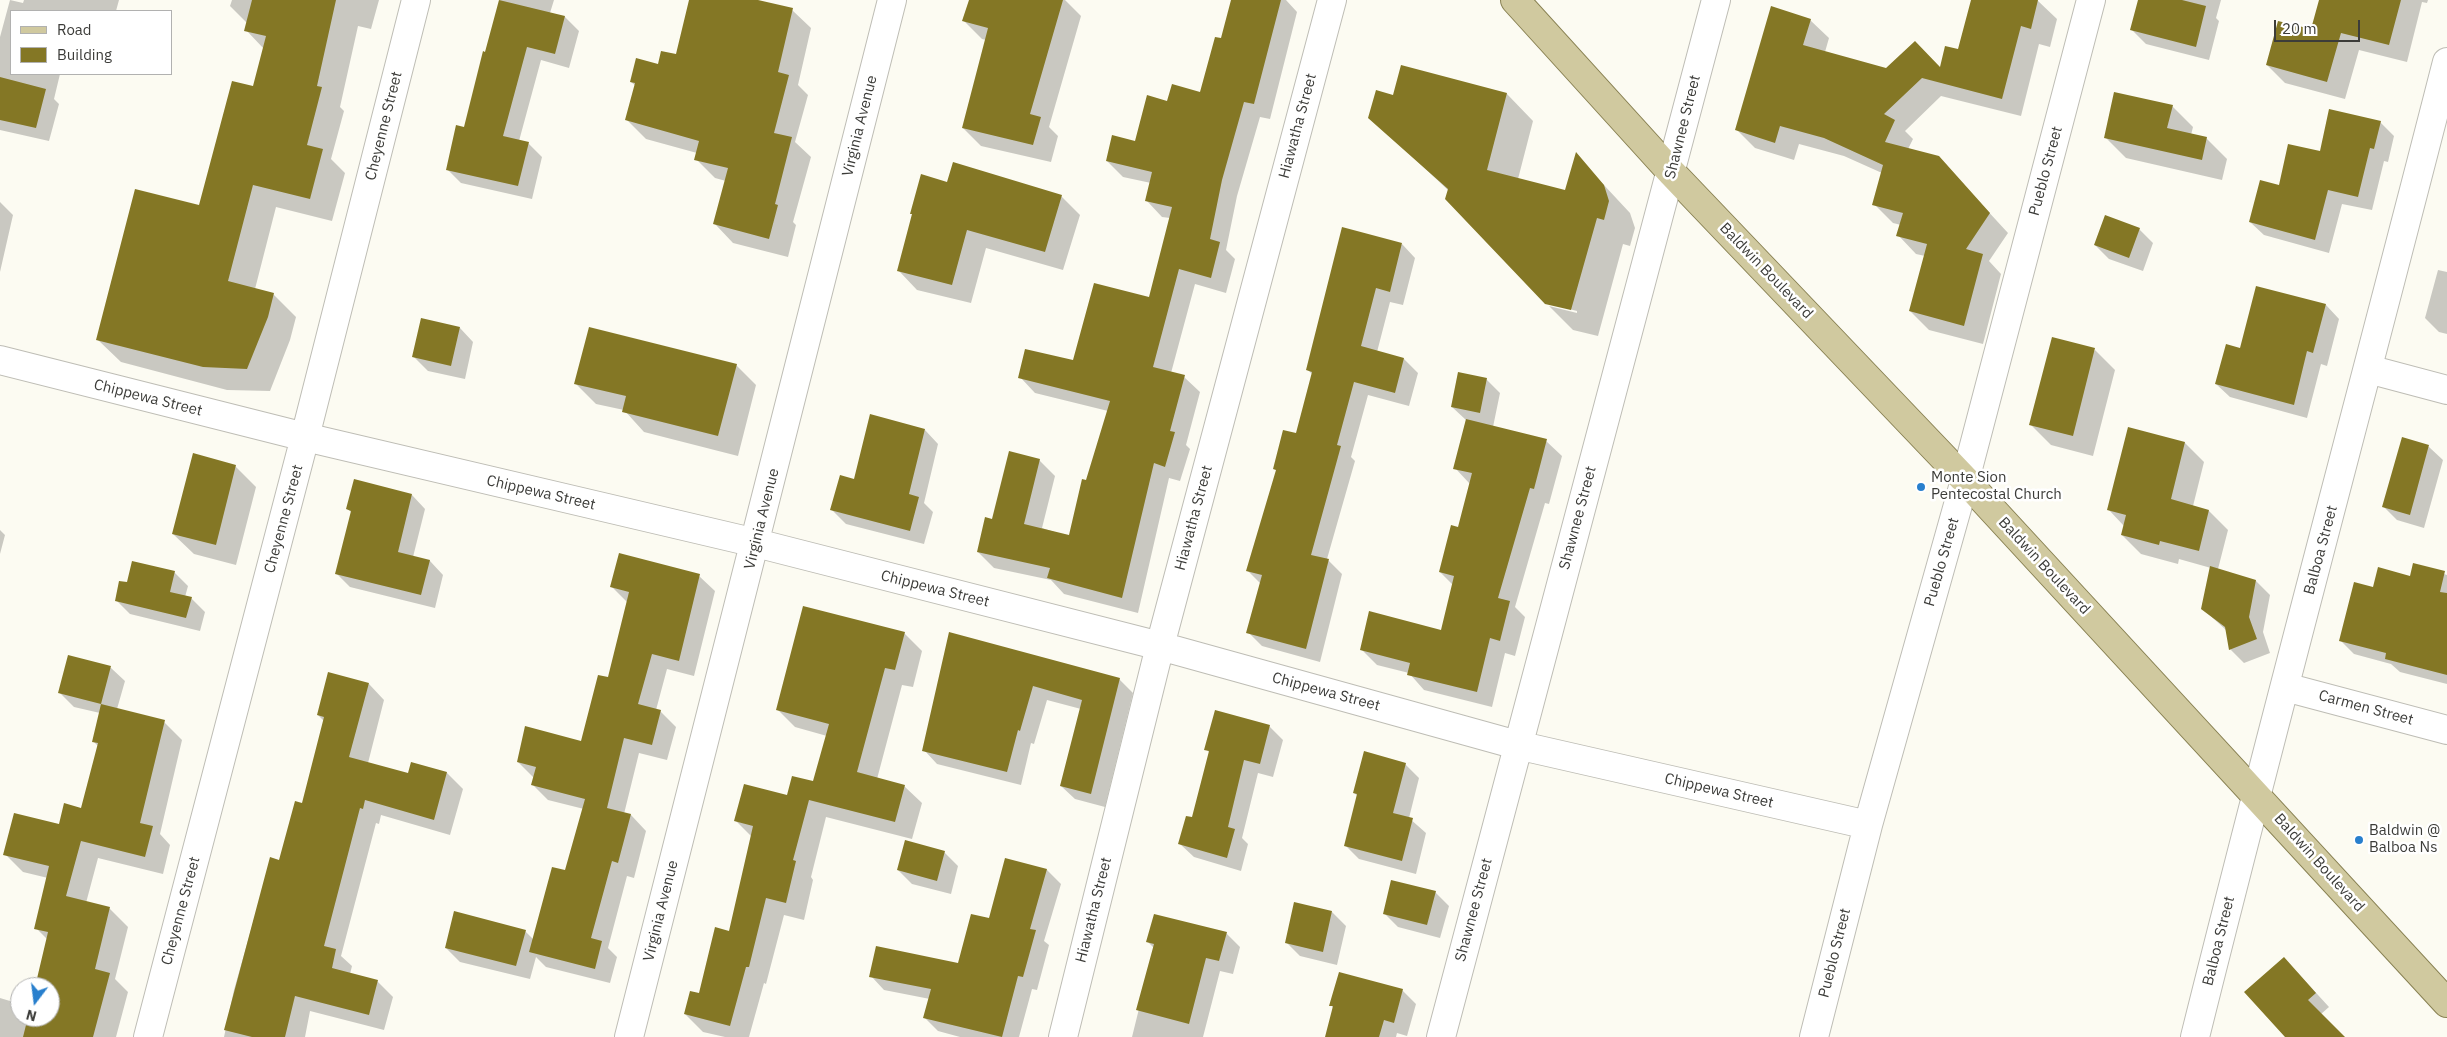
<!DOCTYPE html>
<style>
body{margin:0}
#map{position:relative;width:2447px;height:1037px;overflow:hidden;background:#fcfbf2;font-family:"IBM Plex Sans",sans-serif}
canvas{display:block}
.legend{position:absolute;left:10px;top:10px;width:162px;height:65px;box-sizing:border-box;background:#fff;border:1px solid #b1b1b0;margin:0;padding:6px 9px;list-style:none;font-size:15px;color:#3c3c39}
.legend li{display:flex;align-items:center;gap:10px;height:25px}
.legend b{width:25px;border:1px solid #b1b1b0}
.north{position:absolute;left:10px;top:977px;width:50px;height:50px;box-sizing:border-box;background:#fff;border:1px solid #b1b1b0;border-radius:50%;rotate:195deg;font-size:14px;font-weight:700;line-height:20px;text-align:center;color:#3c3c39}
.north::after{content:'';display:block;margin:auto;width:18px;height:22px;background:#287fcd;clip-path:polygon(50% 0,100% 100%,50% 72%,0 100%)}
.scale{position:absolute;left:2274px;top:20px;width:86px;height:22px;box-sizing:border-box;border:2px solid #3c3c39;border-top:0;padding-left:6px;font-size:15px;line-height:18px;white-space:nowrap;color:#3c3c39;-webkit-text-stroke:4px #fff;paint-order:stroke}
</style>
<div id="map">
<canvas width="2447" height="1037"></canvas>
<ul class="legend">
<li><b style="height:6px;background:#d0c99f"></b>Road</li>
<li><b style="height:14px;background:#847725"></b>Building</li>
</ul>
<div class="north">N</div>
<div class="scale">20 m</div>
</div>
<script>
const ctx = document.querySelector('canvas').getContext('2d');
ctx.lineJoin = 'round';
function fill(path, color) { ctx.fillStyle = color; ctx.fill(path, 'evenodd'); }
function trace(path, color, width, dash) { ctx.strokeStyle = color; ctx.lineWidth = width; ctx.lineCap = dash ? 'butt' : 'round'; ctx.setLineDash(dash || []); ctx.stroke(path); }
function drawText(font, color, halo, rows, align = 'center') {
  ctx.font = font + ' "IBM Plex Sans",sans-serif'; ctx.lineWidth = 5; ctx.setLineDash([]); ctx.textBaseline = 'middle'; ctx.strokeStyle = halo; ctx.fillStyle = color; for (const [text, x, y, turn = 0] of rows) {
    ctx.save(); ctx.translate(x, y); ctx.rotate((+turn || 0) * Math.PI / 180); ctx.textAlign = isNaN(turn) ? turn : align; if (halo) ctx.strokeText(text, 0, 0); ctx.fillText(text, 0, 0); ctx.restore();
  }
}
fill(new Path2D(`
 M10,0l13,3 1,-3h95l-3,11h-105v63h49l-6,25 5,5 -10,37 -49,-11v-93z
 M232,0h147l-8,29 -13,-3 -18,81 4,4 -13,48 14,14 -13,48 -56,-14 -21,82 18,5 23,23 -6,23 -20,51 -43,-1 -106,-28 -23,-22 102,-133 54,-119 10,-39 -18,-19 1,-7 -17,-17z
 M500,0h54l-4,13 15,4 14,14 -10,37 -28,-8 -22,81 9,2 14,14 -10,42 -71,-16 -14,-14 17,-40z
 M690,0h63l39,10 19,18 -13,57 10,10 -13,47 16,15 -18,65 3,3 -8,32 -55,-14 -18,-19 11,-43 -11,-3 -19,-19 1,-6 -51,-14 -19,-19 9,-34 -5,-4 46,-26z
 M970,0h95l16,16 -32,111 9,9 -7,26 -70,-16 -18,-18 23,-88 -4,-1 -18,-18z
 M1232,0h54l11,12 -27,107 -10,-2 -23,79 -11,54 9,9 -9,34 -31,-9 -24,89 13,4 16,15 -14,53 4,4 -10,32 -11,-3 -31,135 -74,-19 -13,-14 -57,-12 -16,-16 61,-92 16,16 -13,52 28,9 38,-126 -73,-18 -15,-16 54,-15 76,-64 20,-80 -8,-1 -15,-16 4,-18 -28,-6 -16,-16 28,-19 33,-39 32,-10 22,-53z
 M1972,0h65l20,19 -7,28 -11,-3 -18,72 -80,-20 -36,35 8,8 -5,10 30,8 70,76 -19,28 12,13 -18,70 -54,-14 -19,-19 15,-55 -9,-2 -18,-19 3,-10 -8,-2 -19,-19 8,-31 -38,-17 -45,-12 -5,16 -39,-12 -19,-19 74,-109 19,18 -4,14 62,17h53l19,-18z
 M2140,0h81l-5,18 3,3 -10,39 -63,-16 -14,-14z
 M2320,0h108l-1,3 -5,-1 -15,60 -48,-12 -14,49 -60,-16 -18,-18 45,-34z
 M1402,67l105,27 26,27 -15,58 48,13 10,-37 54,58 5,15 -5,18 -7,-2 -25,92 -25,-6 -24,-24 28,7v-2l-32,-8 -96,-112 -79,-74 24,-21z
 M2172,106l21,21 -2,8 15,3 21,21 -5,21 -96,-22 -21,-21z
 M2380,122l14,14 -6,26 -4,-1 -12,49 -30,-6 -13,49 -65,-18 -14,-13 29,-35 42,-35z
 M948,184l113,12 19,19 -17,55 -77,-22 -15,55 -54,-13 -18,-19 14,-56 -2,-2z
 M0,202l13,13 -13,57z
 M2139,229l14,14 -10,28 -34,-12 -14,-14z
 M1402,244l13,14 -12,47 -13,-3 -13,50 27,7 14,14 -9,33 -41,-11 -17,62 4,4 -28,98 15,15 -22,88 -58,-16 -14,-14 13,-48 -13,-13 49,-136 16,-60 -5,-5z
 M2438,270l9,2v62l-8,-2 -14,-14z
 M2326,305l13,14 -12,47 -6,-2 -14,54 -77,-21 -14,-13 25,-35z
 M460,328l13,14 -8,37 -37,-8 -14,-14z
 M2095,350l20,20 -22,86 -42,-11 -20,-20z
 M736,365l20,20 -18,71 -94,-24 -20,-22 -28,-6 -21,-21z
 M1486,379l14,14 -7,34 53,14 16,15 -13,48 -4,-1 -30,104 10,10 -10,39 -10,-3 -13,54 -68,-17 -15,-17 -32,-8 -16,-16 81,-18 11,-46 -13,-13 19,-43 11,-45 -15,-16 11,-48 -14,-13z
 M2129,428l56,15 19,19 -11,44 16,5 19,19 -10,39 38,12 14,14 -7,37 7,21 -26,10 -14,-14 -4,-19 -24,-22 9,-40 -32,-9 -1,5 -37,-10 -19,-19 2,-9 -16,-17z
 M925,430l13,14 -14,59 9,9 -9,32 -78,-20 -14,-14 23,-29z
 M2403,439l26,8 14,13 -19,68 -27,-8 -14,-14z
 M235,466l21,21 -20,78 -42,-11 -21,-20z
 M412,495l13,14 -12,48 17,4 13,14 -8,33 -85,-21 -14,-14 16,-60 -4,-4z
 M0,530l5,5 -5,19z
 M2414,564l33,11v109l-47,-12 -9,-8 -37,-10 -14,-14 34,-51 37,-12z
 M174,572l14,14 -3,11 6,1 14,14 -5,19 -70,-17 -14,-14 12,-16z
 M699,576l16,15 -21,85 -27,-7 -11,41 4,1 16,16 -9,33 -28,-7 -15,61 7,1 15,16 -12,47 -7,-2 -19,72 9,9 -7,26 -64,-16 -10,-10 -6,22 -70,-17 -14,-14 79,-17 9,9 32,-68 18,-63 -36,-9 -15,-15 1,-7 -16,-16 64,-20 27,-63 18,-77 -16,-16z
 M904,633l18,18 -9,36 -11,-2 -25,94 27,7 18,17 -10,36 -86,-22 -15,60 2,3 -9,40 -20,-5 -18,69 -2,-1 -15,54h-24l-22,-5 -18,-18 14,-19 31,-63 22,-95 -16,-16 78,-38 13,-47 -32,-9 -17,-17z
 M950,633l169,46 14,14 -28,114 -30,-8 -14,-13 20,-77 -34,-9 -13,44 -3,-1 -10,42 -84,-21 -13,-14z
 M69,656l42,12 14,13 -8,28 47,13 18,18 -22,94 10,11 -7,29 -65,-16 -12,45 24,6 18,18 -13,52 13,13 -12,45h-116v-39l20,6v13h30v-30h-14l12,-47 -12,-12 12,-50 -25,-6 -18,-18 54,-28 23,-17 17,-62 -6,-6 7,-28 -26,-6 -14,-14z
 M369,684l15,16 -16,63 41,11 38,-1 16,16 -13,46 -69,-20 -2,9 -3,-1 -35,133 11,10 -2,8 27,7 16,16 -9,33 -74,-19 -5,26h-81l10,-47 37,-131 9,2 23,-56 21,-84 -6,-6z
 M1269,726l14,14 -10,37 -15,-4 -16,65 6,6 -7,27 -47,-14 -14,-13 13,-25 17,-66 -4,-4z
 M1405,764l14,14 -10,40 17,15 -10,41 -57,-15 -14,-14 13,-49 -4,-3z
 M944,852l14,14 -7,28 -39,-10 -14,-14z
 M1006,859l41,11 14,14 -17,57 5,4 -12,45 -5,-1 -13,48h-59l-22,-6 -13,-13 5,-19 -46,-9 -13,-14 88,-12 30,-44z
 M1435,892l14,14 -9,32 -42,-11 -14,-14z
 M1332,912l14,14 -9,39 -37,-9 -14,-14z
 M1226,933l14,14 -7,27 -13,-3 -17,66h-71l22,-89 -6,-6z
 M2297,972l32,35 -8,7 23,23h-58z
 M1402,990l14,14 -9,32 -10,-3 -1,4h-70l7,-29 -2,-3z`), '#0003');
fill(new Path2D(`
 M252,0h84l-19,86 5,1 -15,58 16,4 -13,50 -57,-14 -25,96 46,12 -6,24 -21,52 -44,-2 -107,-27 39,-151 64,16 33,-124 21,5 13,-50 -22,-5z
 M499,0l66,16 -10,38 -28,-7 -24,89 26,6 -11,44 -72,-16 10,-45 8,2 19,-76 2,1z
 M689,0h69l35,8 -15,64 11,3 -15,58 18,4 -17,67 3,1 -9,34 -56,-15 15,-56 -34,-8 5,-19 -74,-21 10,-37 -5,-1 6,-24 22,6 3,-13 15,3z
 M969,0h94l-33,114 11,3 -8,28 -71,-17 26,-100 -26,-7z
 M1231,0h50l-27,104 -10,-2 -22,78 -12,59 10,3 -9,36 -32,-9 -26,98 32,8 -15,56 5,1 -10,35 -11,-4 -32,135 -75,-20 3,-10 -73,-16 8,-35 7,2 17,-68 31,8 -16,65 45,11 13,-56 4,1 24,-79 -92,-23 7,-29 48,11 21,-77 55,14 23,-90 -27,-6 7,-29 -46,-11 6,-26 23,6 12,-46 20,6 5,-17 28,8 15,-55 6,1z
 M1971,0h67l-7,29 -10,-3 -19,73 -80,-21 -38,36 11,6 -10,22 54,14 51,57 -24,36 17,5 -19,72 -55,-15 18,-67 -31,-8 7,-23 -31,-8 11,-40 -59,-27 -44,-12 -5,17 -40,-13 36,-124 40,13 -8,26 83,23 29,-27 25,26 5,-21 13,3z
 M2138,0h44l24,6 -10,41 -66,-17z
 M2319,0h82l-12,45 -48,-12 -14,49 -61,-17 12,-44 33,8z
 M1401,65l106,28 -20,77 78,20 11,-38 28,33 5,16 -5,19 -7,-2 -26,92 -26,-6 -100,-105 3,-10 -80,-71 8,-28 17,5z
 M0,77l46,12 -10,39 -36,-8z
 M2114,92l59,13 -6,23 40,9 -5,23 -98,-22z
 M2329,109l52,12 -7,28 -4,-1 -12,49 -30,-7 -13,50 -66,-18 11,-42 19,5 9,-41 32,7z
 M953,162l109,33 -17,57 -78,-22 -15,55 -55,-14 15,-57h-2l11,-40 26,8z
 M2105,215l35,13 -11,30 -35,-13z
 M1342,227l60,16 -12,49 -14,-4 -15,58 43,12 -9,35 -41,-11 -17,63 4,1 -30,109 18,4 -23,90 -60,-16 16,-58 -16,-4 30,-101 -3,-1 10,-39 13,3 16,-61 -6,-2z
 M2256,286l70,18 -13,49 -6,-2 -13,54 -79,-21 11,-40 14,4z
 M421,318l39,9 -9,39 -39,-9z
 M589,327l148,37 -19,72 -96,-24 4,-16 -52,-12z
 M2052,337l43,11 -22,88 -44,-11z
 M1458,372l29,6 -7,35 -29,-6z
 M870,414l55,15 -16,65 10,3 -9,34 -80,-21 10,-35 14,4z
 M1466,419l81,20 -13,50 -4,-1 -32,110 12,3 -10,40 -10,-3 -13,54 -70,-17 3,-12 -50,-13 9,-39 72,19 13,-54 -15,-4 12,-47 7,2 14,-54 -19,-4z
 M2128,427l57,15 -14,57 38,11 -10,41 -39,-10 -1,4 -38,-10 5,-20 -19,-5z
 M2402,437l27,8 -19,70 -28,-8z
 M193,453l43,12 -20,80 -44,-11z
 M354,479l58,15 -14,58 32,8 -9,35 -86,-21 16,-63 -5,-2z
 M619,553l81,21 -21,87 -27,-7 -14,50 23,6 -9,35 -28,-7 -17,70 24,6 -13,49 -6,-2 -21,77 11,3 -7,28 -66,-17 23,-85 13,3 20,-71 -54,-14 5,-18 -19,-5 8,-36 56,15 17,-66 10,2 21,-85 -19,-5z
 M132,561l43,10 -5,21 22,5 -6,21 -71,-17 4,-20 8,1z
 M2413,563l32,8 -5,21 7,1v82l-62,-16 1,-6 -47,-12 15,-59 19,5 5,-20 32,9z
 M2210,566l46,14 -7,37 8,22 -28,11 -4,-23 -24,-18z
 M803,606l102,26 -10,38 -10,-2 -28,104 48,13 -10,37 -86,-22 -16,60 3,1 -10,42 -20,-5 -17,69h-3l-16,59 -46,-12 6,-23 9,2 16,-66 14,4 24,-105 -19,-5 10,-37 43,11 5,-19 21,5 16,-57 -53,-14z
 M949,632l171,46 -29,116 -31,-8 22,-86 -49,-14 -13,45 -2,-1 -11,42 -85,-21z
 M68,655l43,11 -10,38 -43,-11z
 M328,672l41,11 -20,74 59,16 3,-11 36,10 -13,48 -69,-20 -2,9 -3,-1 -36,138 12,3 -4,19 46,12 -9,35 -74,-19 -10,41h-33l-28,-7 46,-173 9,3 16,-59 7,2 22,-86 -7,-2z
 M101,704l64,16 -25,103 13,3 -8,31 -64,-16 -15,55 44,11 -15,62 15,4 -17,64h-70l5,-20h22v-30h-15l13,-55 -14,-3 15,-63 -46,-11 11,-42 45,11 5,-21 17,5 17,-65 -6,-1z
 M1215,710l55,15 -10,39 -16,-4 -16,67 7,2 -8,29 -49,-14 8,-28 6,1 17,-66 -5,-1z
 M1364,751l42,12 -13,50 20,5 -11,43 -58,-15 13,-52 -4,-1z
 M905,840l40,11 -8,30 -40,-11z
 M1005,858l42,11 -17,60 6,1 -13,47 -5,-1 -16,61 -79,-19 8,-29 -62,-12 7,-31 82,17 13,-49 18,4z
 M1391,880l45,11 -9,34 -44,-11z
 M1294,902l38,9 -9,41 -38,-9z
 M454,911l72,19 -10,36 -71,-18z
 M1154,914l73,18 -8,29 -13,-3 -17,66 -53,-14 18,-66 -8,-2z
 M2284,957l32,36 -8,7 37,37h-60l-41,-45z
 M1339,972l64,17 -9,34 -10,-3 -5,17h-54l8,-31h-4z`), '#847725');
const minor = new Path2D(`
 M0,360l305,77 451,106 404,103 357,99 351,80
 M2368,369l79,21
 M2285,687l162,43
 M148,1037l157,-600 111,-437
 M629,1037l263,-1037
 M1063,1037l97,-391 172,-646
 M1441,1037l275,-1037
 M1814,1037l54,-212 97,-345 126,-480
 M2195,1037c81,-326 169,-650 252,-975`);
const major = new Path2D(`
 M1515,0l157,173 293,307 482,523`);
trace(minor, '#bebdb5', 30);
trace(major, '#888052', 30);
trace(minor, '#fff', 28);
trace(major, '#d0c99f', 28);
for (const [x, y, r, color] of [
 [1921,487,5,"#287fcd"],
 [2359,840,5,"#287fcd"]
]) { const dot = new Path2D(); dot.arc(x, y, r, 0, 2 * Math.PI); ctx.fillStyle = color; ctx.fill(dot); trace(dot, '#fff', 2); }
drawText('15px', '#3c3c39', '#fff', [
 ["Cheyenne Street",384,126,-76],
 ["Virginia Avenue",860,126,-76],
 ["Hiawatha Street",1298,126,-75],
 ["Shawnee Street",1683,127,-76],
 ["Pueblo Street",2046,171,-75],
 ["Baldwin Boulevard",1766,271,46],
 ["Chippewa Street",148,398,14],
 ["Chippewa Street",541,493,13],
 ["Hiawatha Street",1194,518,-75],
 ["Shawnee Street",1578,518,-75],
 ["Cheyenne Street",284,519,-75],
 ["Virginia Avenue",762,519,-76],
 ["Balboa Street",2321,550,-75],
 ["Pueblo Street",1942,562,-74],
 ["Baldwin Boulevard",2044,566,47],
 ["Chippewa Street",935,589,14],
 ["Chippewa Street",1326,692,15],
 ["Carmen Street",2366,708,15],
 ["Chippewa Street",1719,791,13],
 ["Baldwin Boulevard",2319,863,48],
 ["Hiawatha Street",1094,910,-76],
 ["Shawnee Street",1474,910,-75],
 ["Cheyenne Street",181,911,-75],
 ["Virginia Avenue",661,911,-76],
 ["Balboa Street",2219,941,-76],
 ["Pueblo Street",1835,953,-76]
]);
drawText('15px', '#3c3c39', '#fff', [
 ["Monte Sion",1931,478],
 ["Pentecostal Church",1931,495],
 ["Baldwin @",2369,831],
 ["Balboa Ns",2369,848]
], 'left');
</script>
